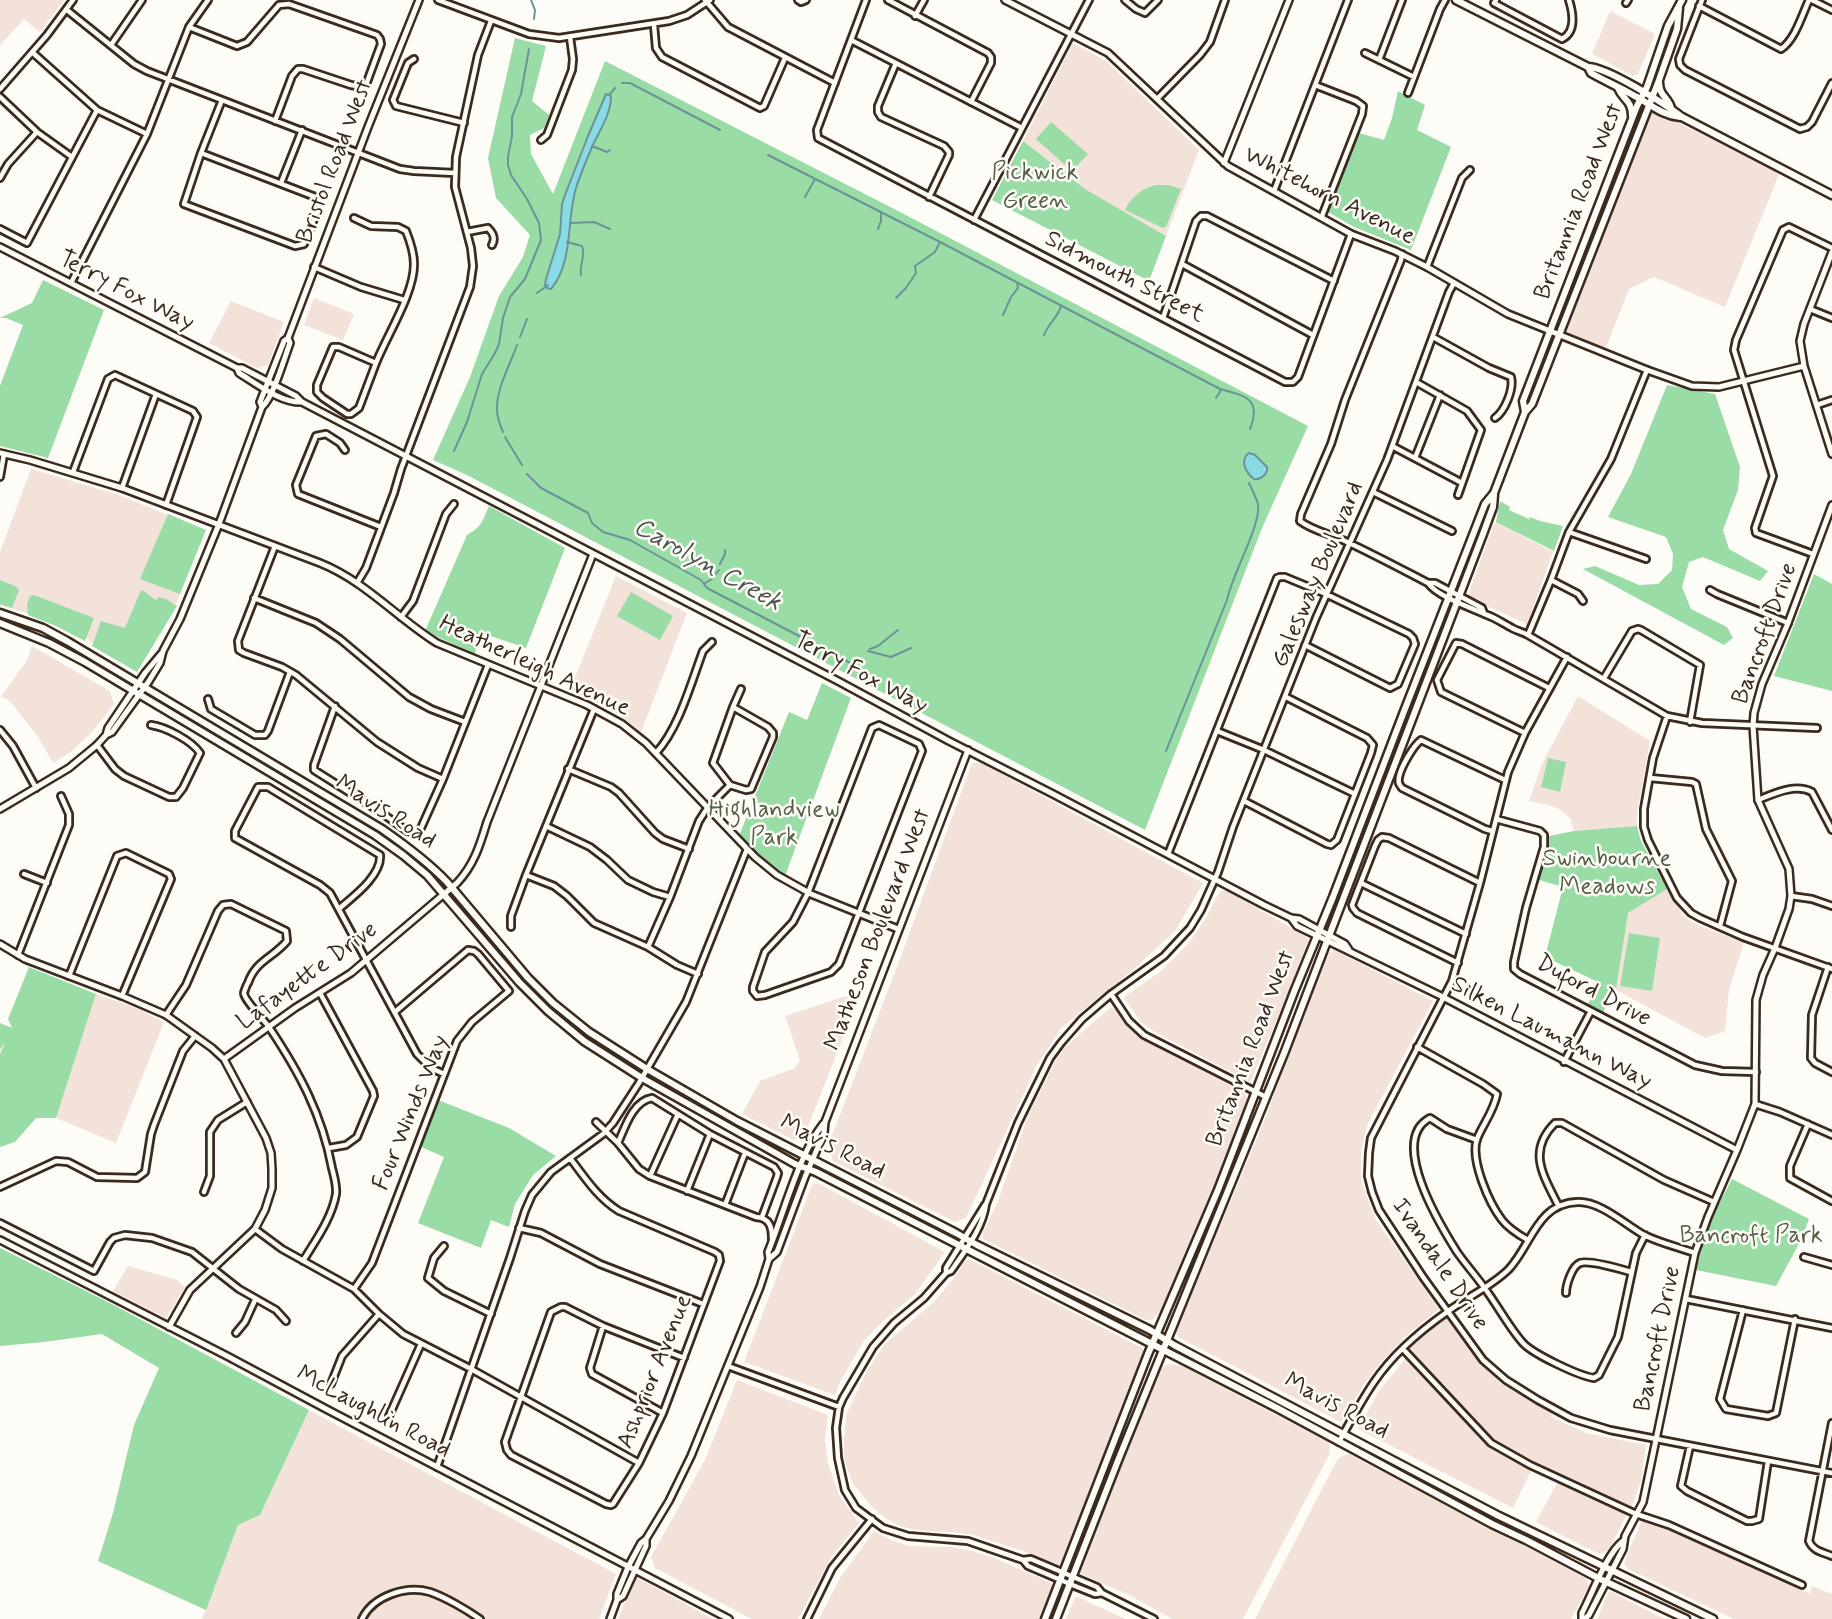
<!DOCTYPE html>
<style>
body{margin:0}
canvas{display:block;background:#fdfcf7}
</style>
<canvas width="1832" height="1619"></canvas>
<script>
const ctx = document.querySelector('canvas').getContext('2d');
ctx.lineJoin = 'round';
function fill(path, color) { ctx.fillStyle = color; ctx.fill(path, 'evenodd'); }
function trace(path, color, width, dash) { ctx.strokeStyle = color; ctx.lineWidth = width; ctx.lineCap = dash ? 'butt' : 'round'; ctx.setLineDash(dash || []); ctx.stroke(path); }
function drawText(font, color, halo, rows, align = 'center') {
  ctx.font = font + ' Mynerve,sans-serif'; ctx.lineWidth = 5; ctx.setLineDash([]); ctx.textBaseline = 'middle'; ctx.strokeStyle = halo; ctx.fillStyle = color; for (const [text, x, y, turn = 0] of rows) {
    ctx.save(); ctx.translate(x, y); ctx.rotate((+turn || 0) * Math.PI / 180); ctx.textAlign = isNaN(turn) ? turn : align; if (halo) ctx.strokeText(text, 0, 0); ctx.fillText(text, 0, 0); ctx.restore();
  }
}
fill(new Path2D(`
 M0,0h64l-24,32 -16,-13 -24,26z
 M1610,11l45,23 -17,40 -5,2 -41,-22z
 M1073,43l33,18 93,89 -33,86 -81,-47 -62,-48z
 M1651,110l129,62 -55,135 -71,-30 -25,12 -24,61 -43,-16z
 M314,298l40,16 -11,26 -39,-15z
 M231,301l53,21 -16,43 -11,3 -48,-25z
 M31,469l85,25 87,35 -25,71 -34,59 -18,4 -46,-28 -26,-13 -54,-17v-53z
 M1496,522l57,30 -26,72 -58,-26 -1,-3 25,-69z
 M616,576l71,37 -46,119 -9,-8 -20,-14 -42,-20z
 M32,646l78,45 4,13 -23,29 -19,18 -19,12 -14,-25 -30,-38 -8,-3 26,-37z
 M1578,696l72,45 -13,73v12l-63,5 -4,-13 -11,-9 -10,-4 -20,-4 13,-37z
 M972,763h9l222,120 -28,48 -41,38 -73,59 -25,39 -70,151 -11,4 -122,-61 -5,-15 70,-182z
 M1667,889l17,27 12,8 48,19 -15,46 -4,42 -20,7 -89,-48 12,-77z
 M1220,891h8l77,45 4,5 -1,6 -58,135 -97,-51 -12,-9 -17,-24 1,-2 35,-24 29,-29 17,-25z
 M1334,950l99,51 -66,124 -6,26v24l2,11 13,34 63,89 -30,24 -26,27 -19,24 -23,38 -163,-85 -2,-6 92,-219 25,-78 36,-81z
 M861,991l-57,146 -10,3 -52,-26 18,-33 35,-13 5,-8 -15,-44z
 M96,994l40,14 28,14 -48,121 -60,-25z
 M1111,1007l4,2 19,23 13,10 94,49 4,2 2,7 -29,77 -57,134 -8,8 -5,2 -165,-82 -1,-4 16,-34 30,-85 27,-54 10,-15z
 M818,1183l127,69 -30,42 -32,27 -20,21 -23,40 -5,13 -91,-33 68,-177z
 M969,1259l173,89 3,4 -82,209 -5,4 -35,-14 -50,-16 -21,-3 -27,-1 -23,-4 -17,-9 -13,-11 -19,-23 -5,-13 -4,-14v-17l3,-27 20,-42 17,-26 50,-43 20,-24 10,-16z
 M128,1266l49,14 8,7 -19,31 -53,-27z
 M1448,1315l28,41 31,29 22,14 26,12 -4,6 35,16 60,12 -5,36 -10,27 -139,-65 -84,-92 16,-18z
 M1406,1358l78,85 47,28 -18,37 -155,-79 21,-38z
 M1171,1364l11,2 146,76 2,4 -1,9 -86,164h-71l-41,-23 -52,-23 -2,-6 82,-195 4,-6z
 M737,1380l91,35 -3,25 3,23 11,32 20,28 -27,33 -34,63h-46l-97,-51 -4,-11 54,-97z
 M309,1410l307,164 -17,45h-397l36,-94 22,-10z
 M1349,1454l237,124 3,8 -18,33h-316l83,-161z
 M1558,1481l69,33 -18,36 -10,4 -63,-32z
 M1642,1520l12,5 17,3 139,66 2,-8 20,8v25h-98l-106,-50 -4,-6z
 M874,1531l19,10 17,5 40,1 22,4 25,8 54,24 2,4 -14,32h-220l21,-41z
 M636,1577l77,42h-95z
 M1609,1591l56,28h-68z
 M1076,1596l49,23h-59z`), '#f3e2da');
fill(new Path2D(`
 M515,38l31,8 -14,55 17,14 -5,13 -14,7 1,19 22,40 52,-133 297,152 406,213 -46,102 -117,302 -678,-355 -34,-15 37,-83 29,-81 24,-39 7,-22 -34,-37 -8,-40z
 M1398,91l27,14 -8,25 34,17 -40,103 -57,-23 -26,-15 31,-79 25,7 8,-22z
 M1051,122l37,32 -16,17 -36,-32z
 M1023,141l62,48 81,47 -17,45 -157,-81z
 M1155,185h13l13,4 -15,38 -3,1 -38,-18c6,-13 16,-21 30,-25z
 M43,280l61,30 -56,148 -48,-12v-60l23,-61 -17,-7h-6l32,-15z
 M1667,385l48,9 25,73 -2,23 -15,40 6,19 39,22 -8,10 -57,-24 -14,5 -7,25 9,22 36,18 6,11 -9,7 -141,-76 12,-3 44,19 19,-1 14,-14 1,-16 -7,-17 -58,-20 23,-43z
 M1500,501l10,6 -1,3 20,9 1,-2 10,4 23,5 -9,25 -58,-29z
 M489,506l76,42 -39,100 -47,-16 -4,22 -50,-23 42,-96c16,-9 15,-14 22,-29z
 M168,514l38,16 -26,64 -40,-15z
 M1814,574l18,10v107l-58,-15z
 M0,580l15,6 4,4 -7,18 -12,-4z
 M141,590c6,2 9,7 15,10l3,-3 7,2 11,7 -40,66 -45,-26 9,-25 24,7z
 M631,592l42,24 -13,24 -43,-24z
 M34,595l60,23 -9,23 -29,-15 -28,-11 -1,-11 3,-8z
 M822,683l29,15 -66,178 -28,-21 -18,-19 50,-124 18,8z
 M1548,758l18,4 -6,30 -19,-5z
 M1637,826l4,15 26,48 -39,24 -12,77h-3l-10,23 -15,-9 10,-22 -53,-25 18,-70 -24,-7 10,-44 25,-5z
 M1629,933l31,5 -8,53 -32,-5z
 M29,967l67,27 -40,124h-20l-21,24 -15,5v-93l5,-12 -5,8v-27l12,5 -4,-9z
 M438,1100l71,28 47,28 -23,19 -18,29 -6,23 -18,-7 -10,28 -63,-25 26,-66 -23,-10z
 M1732,1179l77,40 -9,23 -24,44 -80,-16 12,-45z
 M0,1248l110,55 199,107 -49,105 -22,10 -32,85 -108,-49 15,-48 21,-88 25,-57 -57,-34 -58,8 -44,4z`), '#99dca6');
const water = new Path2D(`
 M606,94l5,2c0,19 -12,35 -19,51 -6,14 -12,28 -16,41 -10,33 -2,73 -25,101l-4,-1 -2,-3 1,-6 14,-45 2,-30 3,-9 23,-59z
 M1249,453l6,2 12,12c1,7 -6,13 -13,12 -8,-6 -15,-19 -5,-26z`);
fill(water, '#8adae6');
trace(water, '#6a9496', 2);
trace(new Path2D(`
 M531,0l4,10 -1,9
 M622,83h8l90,47
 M609,95l6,-7
 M592,146l15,6 3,-2
 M768,155l174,88 278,146c25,7 42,9 30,40
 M805,197l10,-18
 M570,223l24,-1 16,7
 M878,229l3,-8v-8
 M567,242l15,4c4,10 -3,19 -1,29
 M537,293l11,-8
 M896,298l10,-10 10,-15 -1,-7 20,-14 5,-10
 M1003,315l8,-18 7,-9 -1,-6
 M1044,335c4,-11 15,-19 17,-29
 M520,337l7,-18
 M1216,398l5,-8
 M503,432c-3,-7 -6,-14 -6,-22 -1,-21 13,-45 20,-65
 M505,437l17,28
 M454,451l13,-29 15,-48 13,-21 4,-9 4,-26 7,-21 15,-18 16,-39 -2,-17 -12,-24 -16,-24 -3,-10v-8l4,-21v-19l9,-23 8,-45
 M527,474l14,14 47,25 4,10 11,9 27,8 71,40 6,8 140,73 29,21
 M720,564l5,-10v-4
 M705,583l7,-4 7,-9
 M870,649l8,-3 20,-16
 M868,651l23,6 20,-9
 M852,665l6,-6
 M1166,751l61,-151c5,-26 34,-74 31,-96 -2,-7 -6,-14 -9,-21`), '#6a9496', 2);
const minor = new Path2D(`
 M438,0l91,34 30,4 110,-17 18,-6 23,-15
 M705,0l23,27 107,56
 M798,0l3,2 5,-2
 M866,0l-49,130 1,8 467,244h8l5,-5 53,-143
 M888,0l100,53 3,4v6l-20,39
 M1125,0l11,9 9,4 13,-13
 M1496,0l-2,3 68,36c14,-7 11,-26 7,-39
 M1702,0l-23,59 1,6 5,5 115,59 7,-2 5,-5 20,-39
 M1812,0l20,10
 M1626,3l2,-3
 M1699,6l82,43c14,-9 21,-34 28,-49
 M67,10l67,54 13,7 253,98 14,2 41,2
 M915,16l9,-16
 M654,25l2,23 6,9 98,51 4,-2 21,-48
 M189,27l48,19 10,-4 32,-37 10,-1 88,31 3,4 1,5 -14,38 -4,5 -12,-2 -48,-16h-5l-6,7 -17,45
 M851,40l171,88
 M111,45l31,-45
 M32,52l65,58 50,24
 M1365,53l49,24
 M414,59l-6,4 -15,37 3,6 68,17
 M1379,60l23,-60
 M896,63l-18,43v6l3,5 63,29 5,6v3l-20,42
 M1315,85l41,16 7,5 -1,8 -40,102
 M0,89l47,-54 26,-35
 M1408,93l32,-84 5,-9
 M0,97l37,35 35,25
 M1157,99l43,-44 10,-13 15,-42
 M541,140l6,-5 25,-65 1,-11 -3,-22
 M201,153l117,45 2,6 -16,40 -9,2 -111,-42 17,-51 21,-53
 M0,178l8,-14 29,-32
 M281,183l21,-53
 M1274,191l74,-191
 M354,218l17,8 27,1 8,4c4,10 8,22 8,33 0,30 -27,71 -38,99
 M974,220l115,-220
 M0,229l27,14 70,-133
 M467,232l21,-4c5,5 8,10 4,17
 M1402,254l-1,6 -56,140 -14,44 -30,70 -1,7c13,10 31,13 45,20 28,13 56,28 83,42h7l47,25 2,5
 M1182,264l131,71
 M314,267l47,20 43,13
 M1427,267l35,-89 8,-8
 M71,283l76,-149 42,-107 19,-27
 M1810,309l22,9
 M1163,318l33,-97 5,-5h6l127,65
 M1433,337l56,31 22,9c3,12 -6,34 -16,41
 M333,347h6l37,16 -17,45 -8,6h-4l-24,-16 -6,-6v-7z
 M1416,382l51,29 14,19 -23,65
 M1817,405l15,-5
 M1392,446l70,37
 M345,450l-5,-7 -14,-9 -10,2 -20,49 2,9 83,33
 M1415,458l25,-63
 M73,472l35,-93 7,-4 78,36 4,6 -31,88
 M0,477l4,-23
 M122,488l34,-94
 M1373,492l79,39
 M1569,532l77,27
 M275,546l-37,95 1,9 5,3 38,14 14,8 81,67 41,26 25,11
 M1813,554l-57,-21 -1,-5 18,-52 -39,-126 2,-10 47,-110 6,-3 43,21
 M1551,580l27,14 5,7
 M357,583l9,-15 28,-75 7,-24 69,-182 3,-21 -2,-18 -16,-61 1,-30 22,-102 13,-34
 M1428,583c10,14 44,25 59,32 9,3 17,9 25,13 5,3 11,4 16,7l139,81 35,7 115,5
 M1710,590l7,4 71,29
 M254,598l62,25 24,16 69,58 22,12 34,13
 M401,617l12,-16 33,-87 8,-10
 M1528,635l23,-55 18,-48 42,-73 36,-89
 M1567,657l-42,76 -17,39 -28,111 -28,98 -81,157 -2,15 -1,23 4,16 7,18 44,67 60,83 23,20 32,20 33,18 39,12 222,43
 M1604,678l28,-47 6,-2 3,1 59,35 -10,57
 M208,699l3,10 44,26h10l3,-4 22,-59
 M335,706l-21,59v5l65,41 28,20 8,2 6,-5 22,-49 45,-114
 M1667,716l-14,42 -9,51v18l4,13 29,58 14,15 9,5 43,19 89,32
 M879,725l40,19 3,7 -83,213 -8,8 -66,23 -8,1 -4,-5v-4l12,-35 28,-30 15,-29 64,-165z
 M0,730l13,16 23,42
 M1217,731l47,19 91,44
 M1525,733l-84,-41 -4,-12 19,-37 6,1 87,44
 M97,745l18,24 9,7 45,21h7l7,-9 17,-35c-8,-12 -34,-26 -49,-28
 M656,753c23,-25 35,-70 47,-102l9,-9
 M568,769l43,18 8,6 36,40 8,6 26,10
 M1650,778l42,4 4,2 10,45 26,52 -12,45
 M730,785l16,5 5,-1 22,-52v-4l-5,-6 -35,-20
 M1758,800c15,-6 37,-17 54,-8l20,38
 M1244,801l83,43 4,1 6,-5 34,-87 2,-8 -6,-7 -81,-41
 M1496,819l44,12 4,4v12l-18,61 -12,54v7l6,5 175,91 27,6 34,1
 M546,826l44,21 17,13 21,20 25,12 17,5
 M1492,831l-7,-2 -83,-41c-3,-4 -4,-5 -3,-11 2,-10 14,-31 22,-37l84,40
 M1168,854l109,-276 3,-1h5l41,17 83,40 4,4 2,6 -17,40 -8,4 -85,-43
 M24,874l23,9
 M526,875l28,11 13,10 27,27 54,24 29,18 21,9
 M1361,883l105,51
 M1791,896l21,3 20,7
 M340,908c14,-12 42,-33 40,-53l-112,-68h-10l-23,44v7l85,47 10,8 87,161 14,14 13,6
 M511,927v-11l15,-41 68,-166
 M648,947l22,-50 29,-76 9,-14 22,-22 -17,-22 20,-56 8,-18
 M18,955l51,-130v-11l-8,-18
 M1458,963l-101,-50 -4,-5 -1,-3 23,-59 3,-6 4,-3 7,1 91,45
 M1828,967l-16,48 -1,43 4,5 17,9
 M69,976l48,-120 9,-3 43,21 2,5 -49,117
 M320,993l53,98 1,5 -17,41 -11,8 -17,3
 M1111,994l18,27 15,14 122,62
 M166,1015l20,-30 32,-74 5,-6 8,-1 55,27 1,10c-14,17 -31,19 -39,42 -1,1 -4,9 -4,10 0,7 20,27 25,34 30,45 53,87 63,141 2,8 5,18 4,26 -4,24 -21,47 -33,67
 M1417,1047l66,37 14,10c-3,17 -14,30 -20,45 -7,21 12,64 25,81 7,9 17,15 26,20
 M1564,1062l27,-51
 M1755,1104l25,8 52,23
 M596,1122l22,21 21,26 11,7 106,41c14,1 16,10 16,22
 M1808,1124l-18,42v12l42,23
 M1477,1140l-30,-11 -17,-11c-42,22 10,107 27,134 9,13 20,25 29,38 11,15 25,40 37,53 10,11 56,33 71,35l5,-3 19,-38 18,-84 9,-18
 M618,1143c7,-16 15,-42 34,-45l58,36 64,33 4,6 -1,4 -15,40
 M570,1158c15,20 28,40 49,53l96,41 4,3 1,6 -57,152 -24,50 -26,41 -2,1 -5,-1 -95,-49 -4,-5 -2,-8 46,-130 10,-5h4l38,19 81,32
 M650,1176l28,-62
 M0,1187l56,-26 12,1 29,15 40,1 8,-6 6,-38 3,-9 29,-74 12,-15
 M687,1191l23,-57
 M204,1192l6,-16v-44l8,-12 29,-18
 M725,1205l20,-52
 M1558,1205c-15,-30 -31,-54 -3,-82h7l102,57 50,22
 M0,1223l94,48 16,-29 4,-4 11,-3 27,3 40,14 47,37 37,21 10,11
 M519,1228l22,5 59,31 103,40
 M255,1229l27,20 72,40 25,25 24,20 68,35 168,94
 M444,1246l-10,12 -6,20 16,13 47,23
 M1804,1257l28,8
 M946,1273v-5l39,-63
 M354,1289l18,-26 85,-222 15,-19 37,-31 -31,-37 -4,-3 -6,-1 -73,62
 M1566,1293c0,-8 6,-27 14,-30 9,-3 41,6 51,9
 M1686,1299l146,29
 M1743,1310l-23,89 6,10 42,7 8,-3 19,-94
 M603,1326l-13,42 2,6 71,39
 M236,1333l9,-11 10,-22
 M1403,1349l88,94 39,22 106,49 33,11 133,60
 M728,1366l111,41
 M331,1384l11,-28 37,-42
 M389,1416l32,-72
 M1832,1423l-23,118c4,10 13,11 23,15
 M1339,1442c11,-20 22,-41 35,-60 19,-28 46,-51 73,-70 20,-15 44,-25 62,-43 23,-25 28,-66 69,-67 22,-1 48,23 66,33 16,8 34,12 51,18
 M1690,1446l-9,40 6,5 60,30h5l7,-2 9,-58
 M437,1467l73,-209 15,-47 7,-16 19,-23 52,-38 10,-11 26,-40 47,-81 61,-153
 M1023,1560l5,6 42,18 25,10 7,-1
 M362,1619c11,-23 44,-34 68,-27 15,5 37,18 50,27
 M807,1619l25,-51 40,-49
 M1154,1619l-52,-26 -5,-6 -66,-28 -8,1 -55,-19 -60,-5 -25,-8 -27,-20 -11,-18 -7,-32 -2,-30 3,-21 4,-9 30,-51 21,-24 30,-25 22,-25 5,-2c14,-20 32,-43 35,-67l32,-81 32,-65 11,-15 21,-24 29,-25 53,-38 26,-28 11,-18 17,-38 15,-45 83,-209 71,-158 62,-168 5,-9`);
const tertiary = new Path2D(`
 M1005,0l103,53 120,113 123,68 44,17 32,16 81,47 139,56 45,16 27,1 85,-21
 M1224,163l65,-163
 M0,247l237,121h5l54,28 6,6 536,279 111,60 104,53 211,111 27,13 8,1 46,25 4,6
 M1832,252l-28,72 -4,17 4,25 28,88
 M237,368l2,5c18,11 42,30 63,29
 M262,407l-2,-5 24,-61 4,-3 80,-211 51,-127
 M0,453l30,7 92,28 198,75c45,18 77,55 117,80l150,62 35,19 24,19 109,114 22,18 34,19 87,35
 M106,735l2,-7 37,-55 16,-19
 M0,809l69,-41 28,-23 9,-10 6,-3 37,-51 11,-18 3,-12 17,-32 39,-95 43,-117c11,-9 22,-48 28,-64l-2,-5
 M1291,918l6,8 146,71 294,153
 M0,944l25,15 97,37 44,19 46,33 12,11 42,79 5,15 1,16v19l-7,22 -10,19 -65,61 -21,37
 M224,1059l71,-51 56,-35 106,-90c17,-18 23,-38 30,-61l106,-268
 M0,1240l227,116 101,54 401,209
 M769,1259l8,-7 28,-75 19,-44 1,-11 143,-372
 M617,1600l6,-4 23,-50v-7
 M610,1619l7,-19v-6l11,-27 13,-24 5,-4 23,-38 22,-45 69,-169 9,-28 -1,-7c16,-39 30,-96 55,-128
 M1582,1619v-6c10,-19 25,-60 41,-72
 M1585,1619l4,-4 34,-66 2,-13 18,-34 52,-249 13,-36 29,-67 18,-46 1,-104 7,-25 12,-27 14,-39 2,-13 -2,-27 -31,-69 -5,-74 1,-13 8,-29 26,-61 44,-118`);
const secondary = new Path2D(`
 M1456,0l132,67c19,0 77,37 94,50l150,78
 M1588,67l3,6c14,8 28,14 42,22 16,8 28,20 47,22
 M1659,82c0,14 9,15 12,26
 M1618,88c5,12 14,12 14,28
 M1525,412l-2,-11 114,-295 10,-19 21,-61 14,-26
 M0,613l43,15 24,13 315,188c23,16 45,32 65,53l81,96 25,25 36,29 58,37 90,52 219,112 21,12 173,85 24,15 325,171 214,103
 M0,623l49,20 36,19 290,173 28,20 24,20 92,107 29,29 36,30 58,37 153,86 21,8 461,236 215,116 34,16 74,39 86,40
 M1045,1619l103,-265 70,-164 76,-198 39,-95 70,-183 82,-210 9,-11 31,-81 7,-8 127,-324 18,-51 2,-21
 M1056,1619l63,-161 166,-407 198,-517 10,-27 1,-12`);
trace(minor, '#3b2a1e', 10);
trace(tertiary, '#3b2a1e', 10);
trace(secondary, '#3b2a1e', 11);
trace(minor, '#fdfcf7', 4.5);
trace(tertiary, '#fdfcf7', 5);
trace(secondary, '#fdfcf7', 6);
drawText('24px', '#3b2a1e', '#fdfcf7', [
 ["Bristol Road West",336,162,-69],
 ["Whitehorn Avenue",1329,197,27],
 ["Britannia Road West",1580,202,-69],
 ["Sidmouth Street",1124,278,27],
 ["Terry Fox Way",126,292,27],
 ["Galesway Boulevard",1319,575,-67],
 ["Bancroft Drive",1766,634,-70],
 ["Heatherleigh Avenue",534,667,25],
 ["Terry Fox Way",860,674,28],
 ["Mavis Road",385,813,33],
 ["Matheson Boulevard West",879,930,-69],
 ["Lafayette Drive",308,977,-36],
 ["Duford Drive",1593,992,28],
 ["Silken Laumann Way",1551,1034,27],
 ["Britannia Road West",1252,1049,-69],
 ["Four Winds Way",412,1113,-68],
 ["Mavis Road",832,1148,27],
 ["Ivandale Drive",1439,1265,56],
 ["Bancroft Drive",1659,1339,-78],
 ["Ashprior Avenue",656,1372,-68],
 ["Mavis Road",1336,1407,28],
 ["McLaughlin Road",373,1413,28]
]);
drawText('24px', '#575f47', '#fdfcf7', [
 ["Pickwick",1035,174],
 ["Green",1035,202],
 ["Highlandview",774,811],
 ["Park",774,839],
 ["Swinbourne",1607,860],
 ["Meadows",1607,888],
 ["Bancroft Park",1751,1237]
]);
drawText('italic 26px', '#4f5650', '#fdfcf7', [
 ["Carolyn Creek",707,566,29]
]);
</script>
